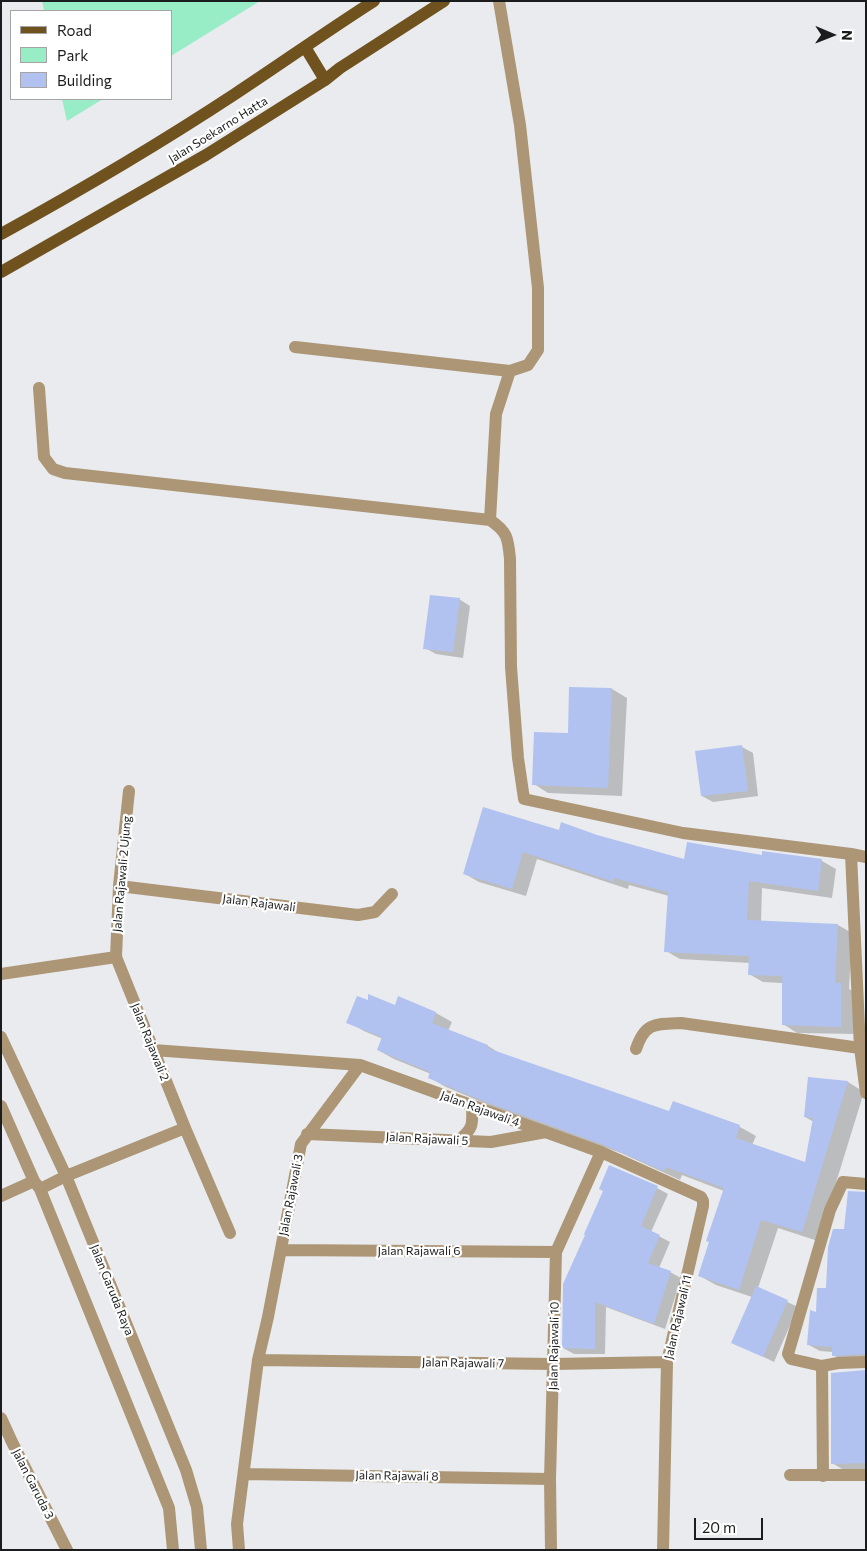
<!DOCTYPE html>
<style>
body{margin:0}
#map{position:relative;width:867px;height:1551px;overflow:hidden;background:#e9ebee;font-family:Commissioner,sans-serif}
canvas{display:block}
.frame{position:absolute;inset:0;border:2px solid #1b1c1d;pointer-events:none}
.legend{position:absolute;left:10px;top:10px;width:162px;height:90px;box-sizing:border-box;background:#fff;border:1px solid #a4a4a5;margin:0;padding:6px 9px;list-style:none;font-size:15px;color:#1b1c1d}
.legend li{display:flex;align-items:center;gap:10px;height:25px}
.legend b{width:25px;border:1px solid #a4a4a5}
.north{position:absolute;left:807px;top:10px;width:50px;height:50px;-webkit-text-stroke:4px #fff;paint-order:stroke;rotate:91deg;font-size:14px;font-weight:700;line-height:20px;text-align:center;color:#1b1c1d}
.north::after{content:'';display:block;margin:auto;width:18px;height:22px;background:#1b1c1d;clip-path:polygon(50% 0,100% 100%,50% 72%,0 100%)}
.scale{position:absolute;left:694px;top:1518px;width:69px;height:22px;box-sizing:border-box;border:2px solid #1b1c1d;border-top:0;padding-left:6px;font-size:15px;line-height:18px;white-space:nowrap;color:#1b1c1d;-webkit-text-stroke:4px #fff;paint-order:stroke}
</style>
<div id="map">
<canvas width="867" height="1551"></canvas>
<div class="frame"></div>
<ul class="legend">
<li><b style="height:6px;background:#70521f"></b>Road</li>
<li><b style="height:14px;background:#99edc6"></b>Park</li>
<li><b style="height:14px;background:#b1c2f1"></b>Building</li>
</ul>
<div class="north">N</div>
<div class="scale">20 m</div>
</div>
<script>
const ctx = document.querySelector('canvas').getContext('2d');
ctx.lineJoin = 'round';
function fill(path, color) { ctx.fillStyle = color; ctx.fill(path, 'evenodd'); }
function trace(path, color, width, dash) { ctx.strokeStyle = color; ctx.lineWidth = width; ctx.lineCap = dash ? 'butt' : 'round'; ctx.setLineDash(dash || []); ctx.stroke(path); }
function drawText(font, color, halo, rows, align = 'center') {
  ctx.font = font + ' Commissioner,sans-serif'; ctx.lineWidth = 4.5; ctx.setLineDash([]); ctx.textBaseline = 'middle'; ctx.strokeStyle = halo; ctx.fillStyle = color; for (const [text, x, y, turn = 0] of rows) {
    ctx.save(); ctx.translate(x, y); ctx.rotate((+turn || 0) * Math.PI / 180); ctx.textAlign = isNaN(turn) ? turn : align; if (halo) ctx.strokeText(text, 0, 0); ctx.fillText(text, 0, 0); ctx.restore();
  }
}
fill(new Path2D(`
 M42,1h218l-89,55v-45h-127z
 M62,99h41l-36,22z`), '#99edc6');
fill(new Path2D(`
 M459,599l11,7 -7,52 -27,-4 -11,-6z
 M570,688l42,1 15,9 -5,98 -74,-3 -14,-9 35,-49z
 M742,747l11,6 5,43 -45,6 -11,-6z
 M560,832l37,4 88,25 78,-5 59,5 14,8 -4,29 -70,-10 -1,34 77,3 14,8 -3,56 6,3v42l-58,-1 -14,-9v-41l-20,-1 -14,-8 1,-11 -70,-4 -14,-8 3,-55 -40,-11 -1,4 -91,-30 -11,37 -47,-14 -14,-8z
 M399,998l37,15 16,9 -4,9 40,15 13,8 169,59 4,-11 66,25 16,9 -4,9 54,19 8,-42 -9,-5 4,-39 39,4 16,10 -46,149 -40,-13 -20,60 40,19 -24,55 -41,-20 19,-45 -36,-12 -16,-9 24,-85 -42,-16 -2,5 -59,-27 -123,-44 -52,-22 -16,-9 1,-4 -37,-15 -16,-9 5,-11 -19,-8 -16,-9 21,-20 27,4z
 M657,1188l11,6 -17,38 19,10 -11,26 11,4 11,6 -16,51 -59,-22 -1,47h-31l-11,-6z
 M866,1194v166l-22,1 -11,-6v-3l-13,-1 -11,-6 8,-31 10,-24 18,-59z
 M866,1371v101l-17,1 -17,-10z`), '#0003');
fill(new Path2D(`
 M430,595l30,3 -7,54 -30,-3z
 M569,687l43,1 -4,100 -76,-3 2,-53 34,1z
 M742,745l6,46 -47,5 -6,-45z
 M483,807l76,23 2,-8 36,13 87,24 3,-17 75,13v-4l60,8 -4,32 -69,-10 -2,39 91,4 -3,59h6v44l-59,-2v-49l-34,-1 1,-19 -85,-4 4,-60 -54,-14v4l-91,-30 -11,37 -49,-15z
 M368,994l27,11 3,-9 38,16 -4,11 56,22 -1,3 182,63 4,-10 67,24 -4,13 69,24 8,-44 -9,-1 4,-40 40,4 -46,151 -41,-12 -22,70 -41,-14 11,-34 -3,-1 18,-53 -58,-21 -2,4 -60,-26 -123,-45 -53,-22 2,-6 -53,-22 5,-13 -36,-14 11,-27 11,4z
 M609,1165l49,21 -17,40 19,9 -12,28 23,8 -17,53 -59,-22v47l-33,-1 1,-64 22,-49 -1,-1 19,-43 -4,-2z
 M848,1191l18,1v162l-34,2v-9l-25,-2 3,-35 6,2 1,-24h9l2,-41 5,-18h11z
 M756,1286l32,14 -25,57 -32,-14z
 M866,1370v93l-35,1v-91z`), '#b1c2f1');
trace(new Path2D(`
 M295,347l215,24 18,-6 10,-15v-62l-18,-163 -21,-124
 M39,388l5,69 9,12 12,4 425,47c18,12 18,19 20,39l1,108 7,91 6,41 159,34 168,21 15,3
 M490,520l6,-106 14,-43
 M851,854l9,194 6,45
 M119,886l239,29 17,-3 17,-18
 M116,957l3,-71 10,-95
 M1,974l115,-17 69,171 45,105
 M1,1037l65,139 120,294 11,37 4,43
 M636,1049c9,-27 20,-25 45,-26l179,25
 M153,1050l207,15 241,87 100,45 2,4v5l-36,156 -4,188
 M1,1106l33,75 6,8 129,319 4,42
 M307,1134l184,8 55,-10
 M458,1141c15,-12 15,-16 14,-35
 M40,1189l26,-13 119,-48
 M1,1196l33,-15
 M281,1250l275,2
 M258,1360l295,4 114,-2
 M822,1366l16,-3 28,-1
 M1,1418l11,24 55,108
 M244,1474l306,5
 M790,1475h76
 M823,1476l-1,-110 -31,-7 -3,-5 42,-144 13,-28 23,2
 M239,1550l-2,-26 21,-164 10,-43 33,-173 59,-79
 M551,1550l-1,-71 6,-227 45,-100`), '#ac9676', 12);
trace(new Path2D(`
 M305,47l20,33
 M1,234c80,-44 158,-90 234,-140 47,-31 92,-63 139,-93
 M1,272l205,-117 119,-75 15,-12 104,-67`), '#70521f', 12);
drawText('12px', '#1b1c1d', '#fff', [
 ["Jalan Soekarno Hatta",218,130,-32],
 ["Jalan Rajawali 2 Ujung",122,874,-85],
 ["Jalan Rajawali",259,903,7],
 ["Jalan Rajawali 2",150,1042,68],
 ["Jalan Rajawali 4",480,1109,20],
 ["Jalan Rajawali 5",427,1139,3],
 ["Jalan Rajawali 3",291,1195,-79],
 ["Jalan Rajawali 6",419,1251],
 ["Jalan Garuda Raya",112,1290,68],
 ["Jalan Rajawali 11",678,1317,-77],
 ["Jalan Rajawali 10",554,1346,-89],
 ["Jalan Rajawali 7",463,1363,1],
 ["Jalan Rajawali 8",397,1476,1],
 ["Jalan Garuda 3",33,1484,63]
]);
</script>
